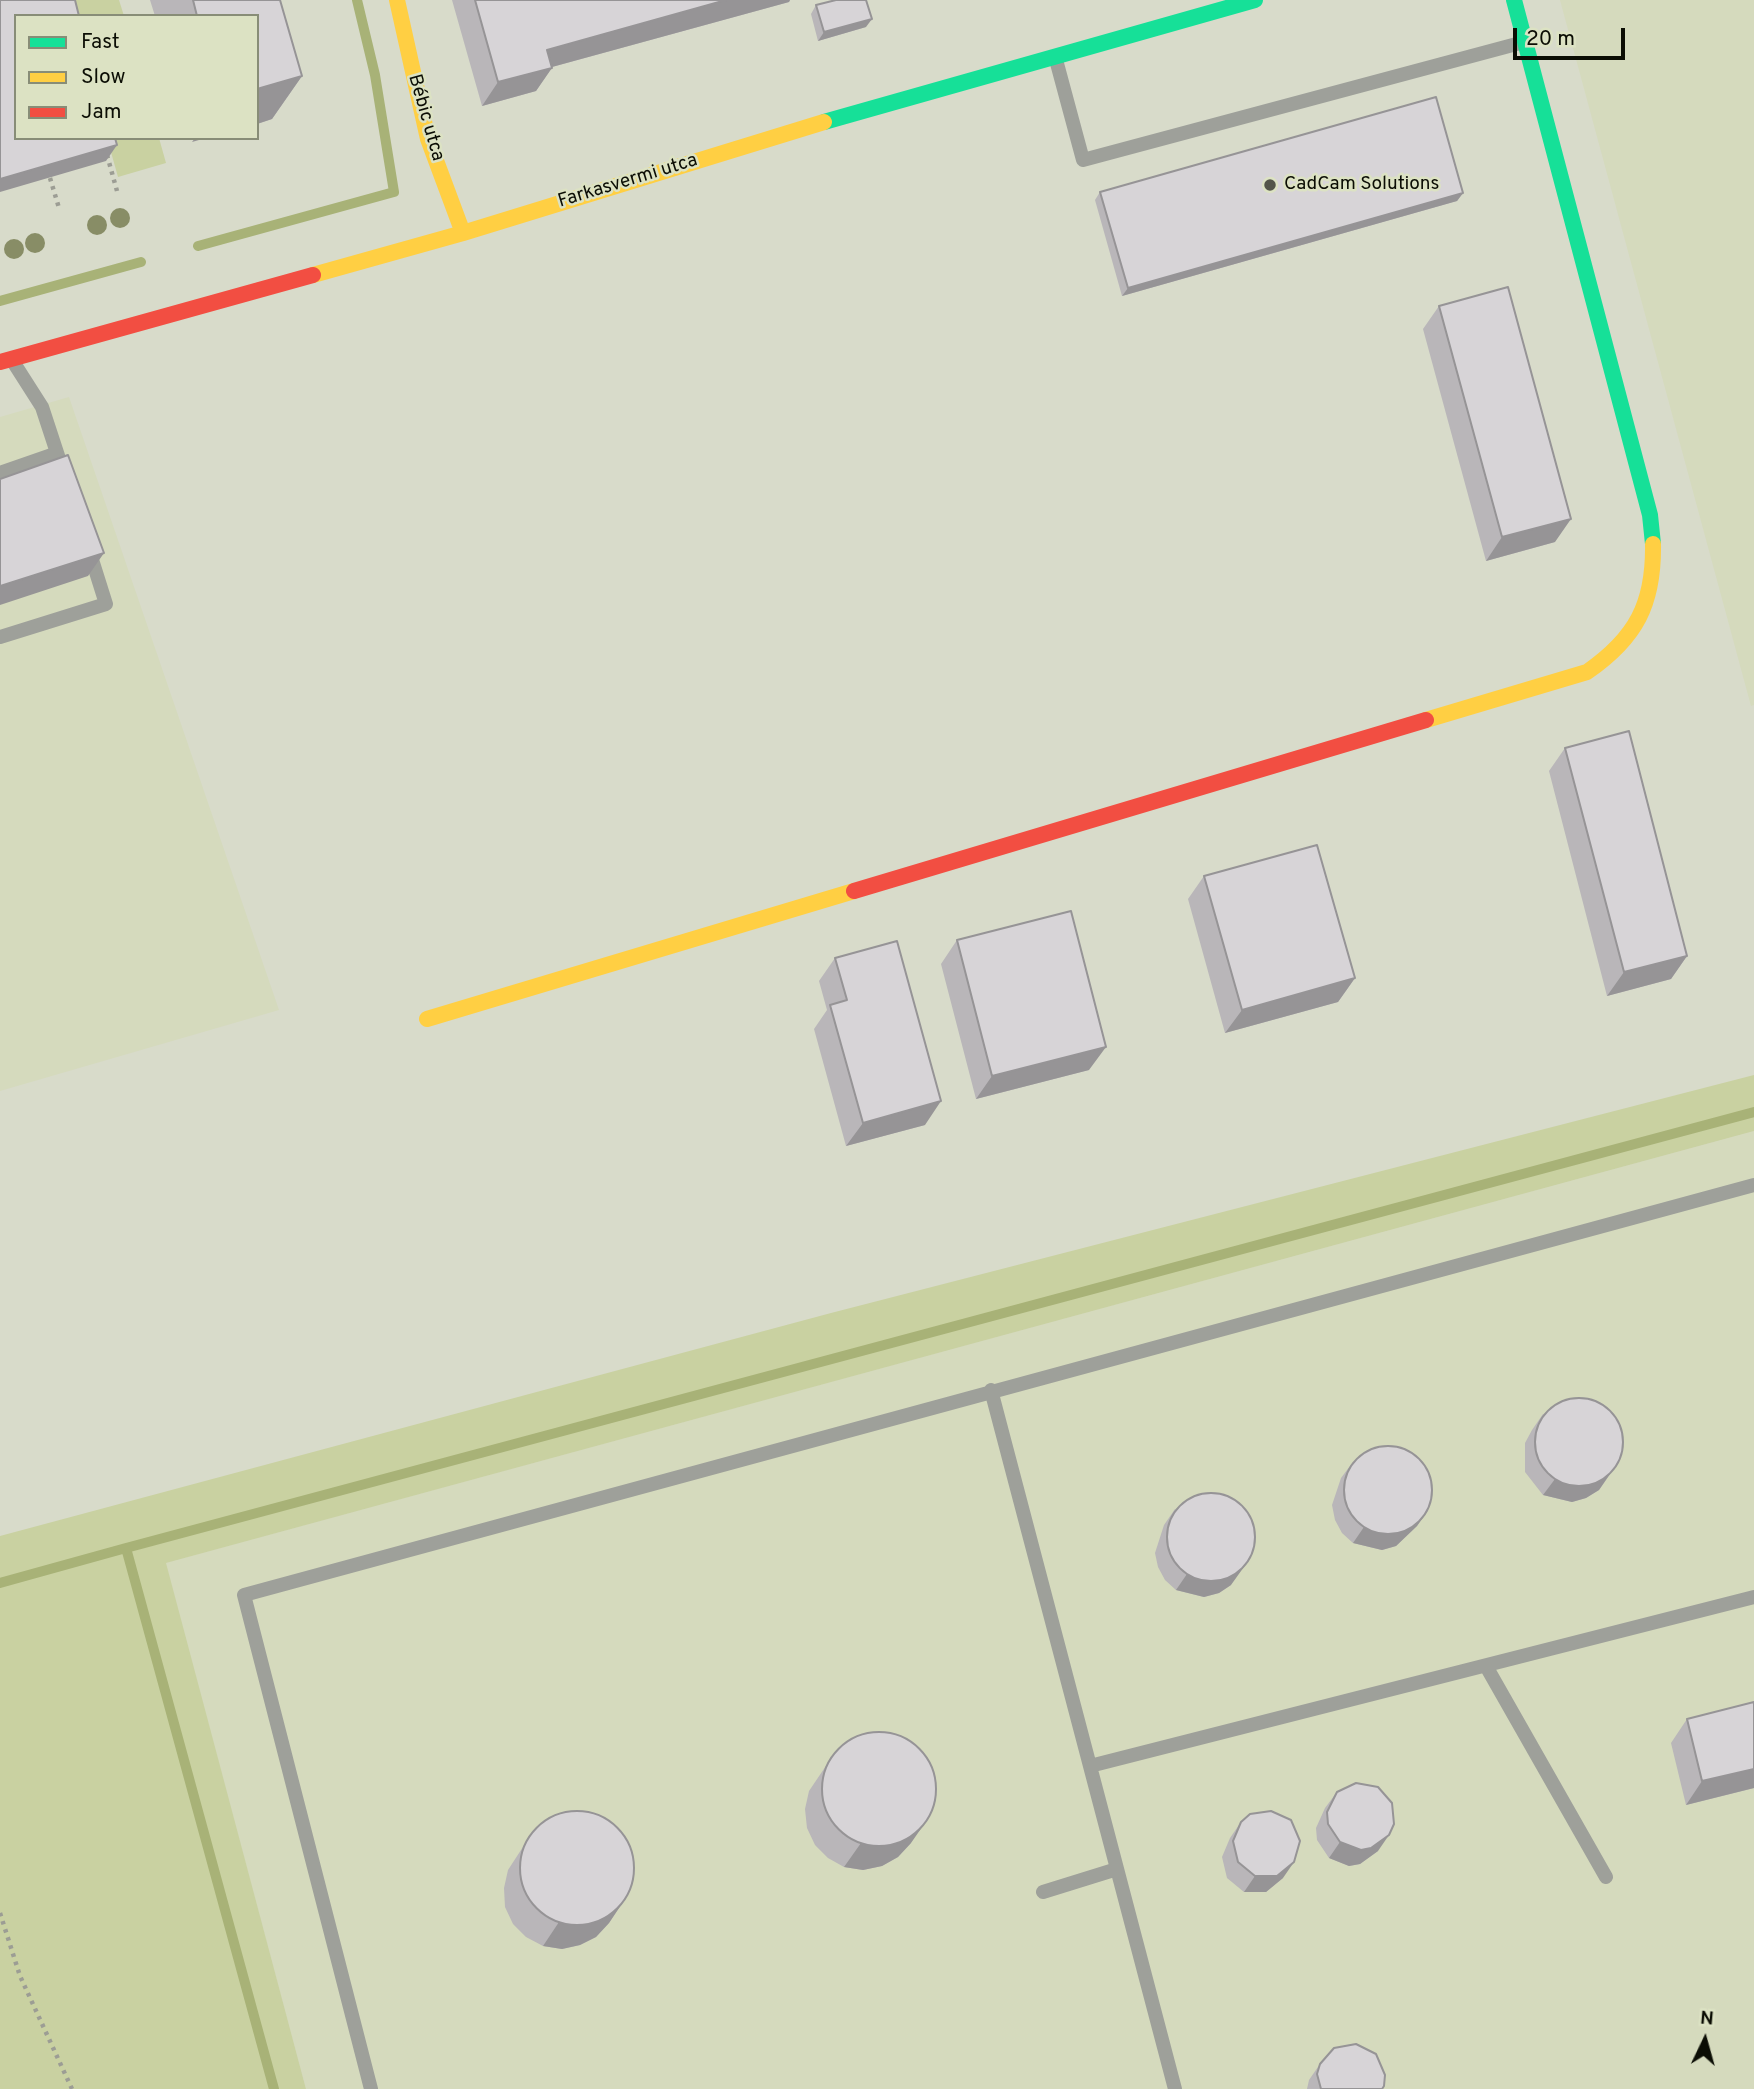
<!DOCTYPE html>
<meta charset="utf-8">
<style>
body{margin:0}
#map{position:relative;width:1754px;height:2089px;overflow:hidden;background:#d8dbca;font-family:Overpass,sans-serif}
canvas{display:block}
.legend{position:absolute;left:14px;top:14px;width:245px;height:126px;box-sizing:border-box;background:#dce2c3;border:2px solid #888d77;margin:0;padding:9px 12px;list-style:none;font-size:21px;color:#0b0d04}
.legend li{display:flex;align-items:center;gap:14px;height:35px}
.legend b{width:35px;border:2px solid #888d77}
.north{position:absolute;left:1670px;top:2005px;width:70px;height:70px;-webkit-text-stroke:5px #dce2c3;paint-order:stroke;rotate:5deg;font-size:19px;font-weight:700;line-height:28px;text-align:center;color:#0b0d04}
.north::after{content:'';display:block;margin:auto;width:24px;height:32px;background:#0b0d04;clip-path:polygon(50% 0,100% 100%,50% 72%,0 100%)}
.scale{position:absolute;left:1513px;top:28px;width:112px;height:32px;box-sizing:border-box;border:4px solid #0b0d04;border-top:0;padding-left:9px;font-size:21px;line-height:24px;white-space:nowrap;color:#0b0d04;-webkit-text-stroke:5px #dce2c3;paint-order:stroke}
</style>
<div id="map">
<canvas width="1754" height="2089"></canvas>
<ul class="legend">
<li><b style="height:9px;background:#16e098"></b>Fast</li>
<li><b style="height:9px;background:#ffcf43"></b>Slow</li>
<li><b style="height:9px;background:#f24e42"></b>Jam</li>
</ul>
<div class="north">N</div>
<div class="scale">20 m</div>
</div>
<script>
const ctx = document.querySelector('canvas').getContext('2d');
ctx.lineJoin = 'round';
function fill(path, color) { ctx.fillStyle = color; ctx.fill(path, 'evenodd'); }
function trace(path, color, width, dash) { ctx.strokeStyle = color; ctx.lineWidth = width; ctx.lineCap = dash ? 'butt' : 'round'; ctx.setLineDash(dash || []); ctx.stroke(path); }
function drawText(font, color, halo, rows, align = 'center') {
  ctx.font = font + ' Overpass,sans-serif'; ctx.lineWidth = 5; ctx.setLineDash([]); ctx.textBaseline = 'middle'; ctx.strokeStyle = halo; ctx.fillStyle = color; for (const [text, x, y, turn = 0] of rows) {
    ctx.save(); ctx.translate(x, y); ctx.rotate((+turn || 0) * Math.PI / 180); ctx.textAlign = isNaN(turn) ? turn : align; if (halo) ctx.strokeText(text, 0, 0); ctx.fillText(text, 0, 0); ctx.restore();
  }
}
fill(new Path2D(`
 M1560,0h194v705l-3,1z
 M69,397l210,613 -279,81v-674z
 M1754,1131v958h-1448l-141,-526z`), '#d5dabd');
fill(new Path2D(`
 M67,0h52l5,16h-52z
 M107,138h52l7,25 -48,14z
 M1754,1075v56l-1588,432 140,526h-306v-553l831,-223z`), '#c9d1a1');
trace(new Path2D(`
 M198,246l196,-54 -19,-117 -18,-75
 M0,301l141,-39
 M126,1548l1628,-436
 M0,1583l126,-35 148,541`), '#a8b277', 10);
trace(new Path2D(`
 M107,155l10,36
 M50,178l9,30
 M0,1913l20,63 52,113`), '#9c9d94', 4.5, [3.5, 5]);
trace(new Path2D(`
 M1055,56l28,104 441,-118
 M12,360l30,47 22,67
 M0,473l57,-20
 M0,637l106,-33 -17,-54
 M991,1390l184,699
 M1486,1666l120,211
 M1090,1766l664,-169
 M1043,1892l74,-23
 M371,2089l-127,-494 1510,-410`), '#9ea09a', 14);
trace(new Path2D(`
 M1514,0l136,515 3,29
 M824,122l431,-122`), '#16e098', 16);
trace(new Path2D(`
 M397,0l31,139 35,94
 M313,275l150,-42 361,-111
 M1426,720l161,-48c49,-34 67,-68 66,-128
 M427,1019l427,-128`), '#ffcf43', 16);
trace(new Path2D(`
 M0,362l313,-87
 M854,891l572,-171`), '#f24e42', 16);
ctx.fillStyle = '#888d66';
for (const [x, y] of [
 [120,218],
 [97,225],
 [35,243],
 [14,249]
]) { ctx.beginPath(); ctx.arc(x, y, 10, 0, 2 * Math.PI); ctx.fill(); }
fill(new Path2D(`
 M150,0h130l22,76 -30,43 -15,5v-108h-102z
 M452,0h338l-1,2 -237,65 -16,24 -54,15z
 M816,5l50,22 -48,14 -7,-27z
 M1100,192l363,1 -6,8 -335,95 -27,-96z
 M1439,306l116,236 -69,19 -63,-232z
 M1565,748l122,208 -16,23 -64,17 -58,-225z
 M1204,876l151,102 -17,24 -113,31 -37,-134z
 M957,940l132,130 -113,29 -35,-135z
 M835,958l90,167 -79,21 -32,-117 13,-19 -8,-29z
 M1543,1414l67,60 -11,16 -13,8 -14,4 -29,-7 -18,-23v-29l7,-13z
 M1353,1462l75,48 -11,16 -21,20 -14,4 -29,-7 -11,-10 -7,-13 -3,-15 9,-27z
 M1175,1509l56,76 -12,8 -15,4 -28,-7 -11,-10 -7,-13 -3,-14 9,-28z
 M1754,1702v86l-68,17 -15,-62 16,-24z
 M836,1751l75,92 -13,14 -16,9 -19,4 -19,-3 -16,-9 -13,-13 -8,-17 -2,-19 4,-18z
 M1337,1792l41,59 -18,13 -11,2 -20,-8 -12,-18 -1,-12 9,-20z
 M1241,1822l42,56 -17,14h-22l-17,-14 -5,-21 8,-19z
 M534,1830l91,69 -16,24 -13,14 -16,8 -18,4 -19,-3 -17,-9 -13,-13 -8,-17 -1,-19 4,-18z
 M1320,2064l62,25h-75l2,-9z`), '#b9b6b9');
fill(new Path2D(`
 M726,0h64l-1,2 -259,71 17,-23z
 M872,19l-6,8 -48,14 6,-9z
 M552,68l-16,23 -54,15 16,-24z
 M302,76l-30,43 -15,5v-35z
 M195,138h11l-14,4z
 M117,145l-11,16 -106,31v-13z
 M1463,193l-6,8 -335,95 6,-8z
 M1571,519l-16,23 -69,19 16,-24z
 M104,553l-16,23 -88,29v-19z
 M1687,956l-16,23 -64,17 17,-24z
 M1355,978l-17,24 -113,31 17,-23z
 M1106,1047l-17,23 -113,29 16,-23z
 M941,1101l-16,24 -79,21 17,-23z
 M1610,1474l-11,16 -13,8 -14,4 -29,-7 12,-16z
 M1428,1510l-11,16 -21,20 -14,4 -29,-7 11,-16z
 M1251,1557l-20,28 -12,8 -15,4 -28,-7 11,-16z
 M1754,1769v19l-68,17 16,-24z
 M927,1820l-16,23 -13,14 -16,9 -19,4 -19,-3 17,-24z
 M1389,1835l-11,16 -18,13 -11,2 -20,-8 11,-16z
 M1294,1862l-11,16 -17,14h-22l11,-16z
 M625,1899l-16,24 -13,14 -16,8 -18,4 -19,-3 16,-24z`), '#969496');
const building = new Path2D(`
 M0,0h75l4,16h-63v122h99l2,7 -117,34z
 M193,0h87l22,76 -45,13v-73h-60z
 M475,0h251l-179,50 5,18 -54,14z
 M836,0h30l6,19 -48,13 -8,-27z
 M1436,97l27,96 -335,95 -28,-96z
 M1508,287l63,232 -69,18 -63,-231z
 M68,455l36,98 -104,33v-107z
 M1629,731l58,225 -63,16 -59,-224z
 M1317,845l38,133 -113,32 -38,-134z
 M1071,911l35,136 -114,29 -35,-136z
 M897,941l44,160 -78,22 -33,-118 17,-5 -12,-42z
 M1535 1442a44 44 0 1 1 88 0a44 44 0 1 1-88 0Z
 M1344 1490a44 44 0 1 1 88 0a44 44 0 1 1-88 0Z
 M1167 1537a44 44 0 1 1 88 0a44 44 0 1 1-88 0Z
 M1754,1702v67l-52,12 -15,-62z
 M822 1789a57 57 0 1 1 114 0a57 57 0 1 1-114 0Z
 M1356,1783l22,4 14,16 2,21 -5,11 -18,13 -10,2 -21,-8 -12,-18 -1,-12 10,-20z
 M1271,1811l20,9 9,21 -6,21 -17,14h-22l-17,-14 -5,-21 8,-19 9,-8z
 M520 1868a57 57 0 1 1 114 0a57 57 0 1 1-114 0Z
 M1356,2044l20,10 9,21 -1,11 -2,3h-61l-4,-15 3,-10 14,-16z`);
fill(building, '#d7d4d7');
trace(building, '#969496', 2);
for (const [x, y, r, color] of [
 [1270,185,7,"#535549"]
]) { const dot = new Path2D(); dot.arc(x, y, r, 0, 2 * Math.PI); ctx.fillStyle = color; ctx.fill(dot); trace(dot, '#dce2c3', 2.5); }
drawText('19px', '#0b0d04', '#dce2c3', [
 ["Bébic utca",425,118,74],
 ["Farkasvermi utca",628,182,-17]
]);
drawText('19px', '#0b0d04', '#dce2c3', [
 ["CadCam Solutions",1284,185]
], 'left');
</script>
